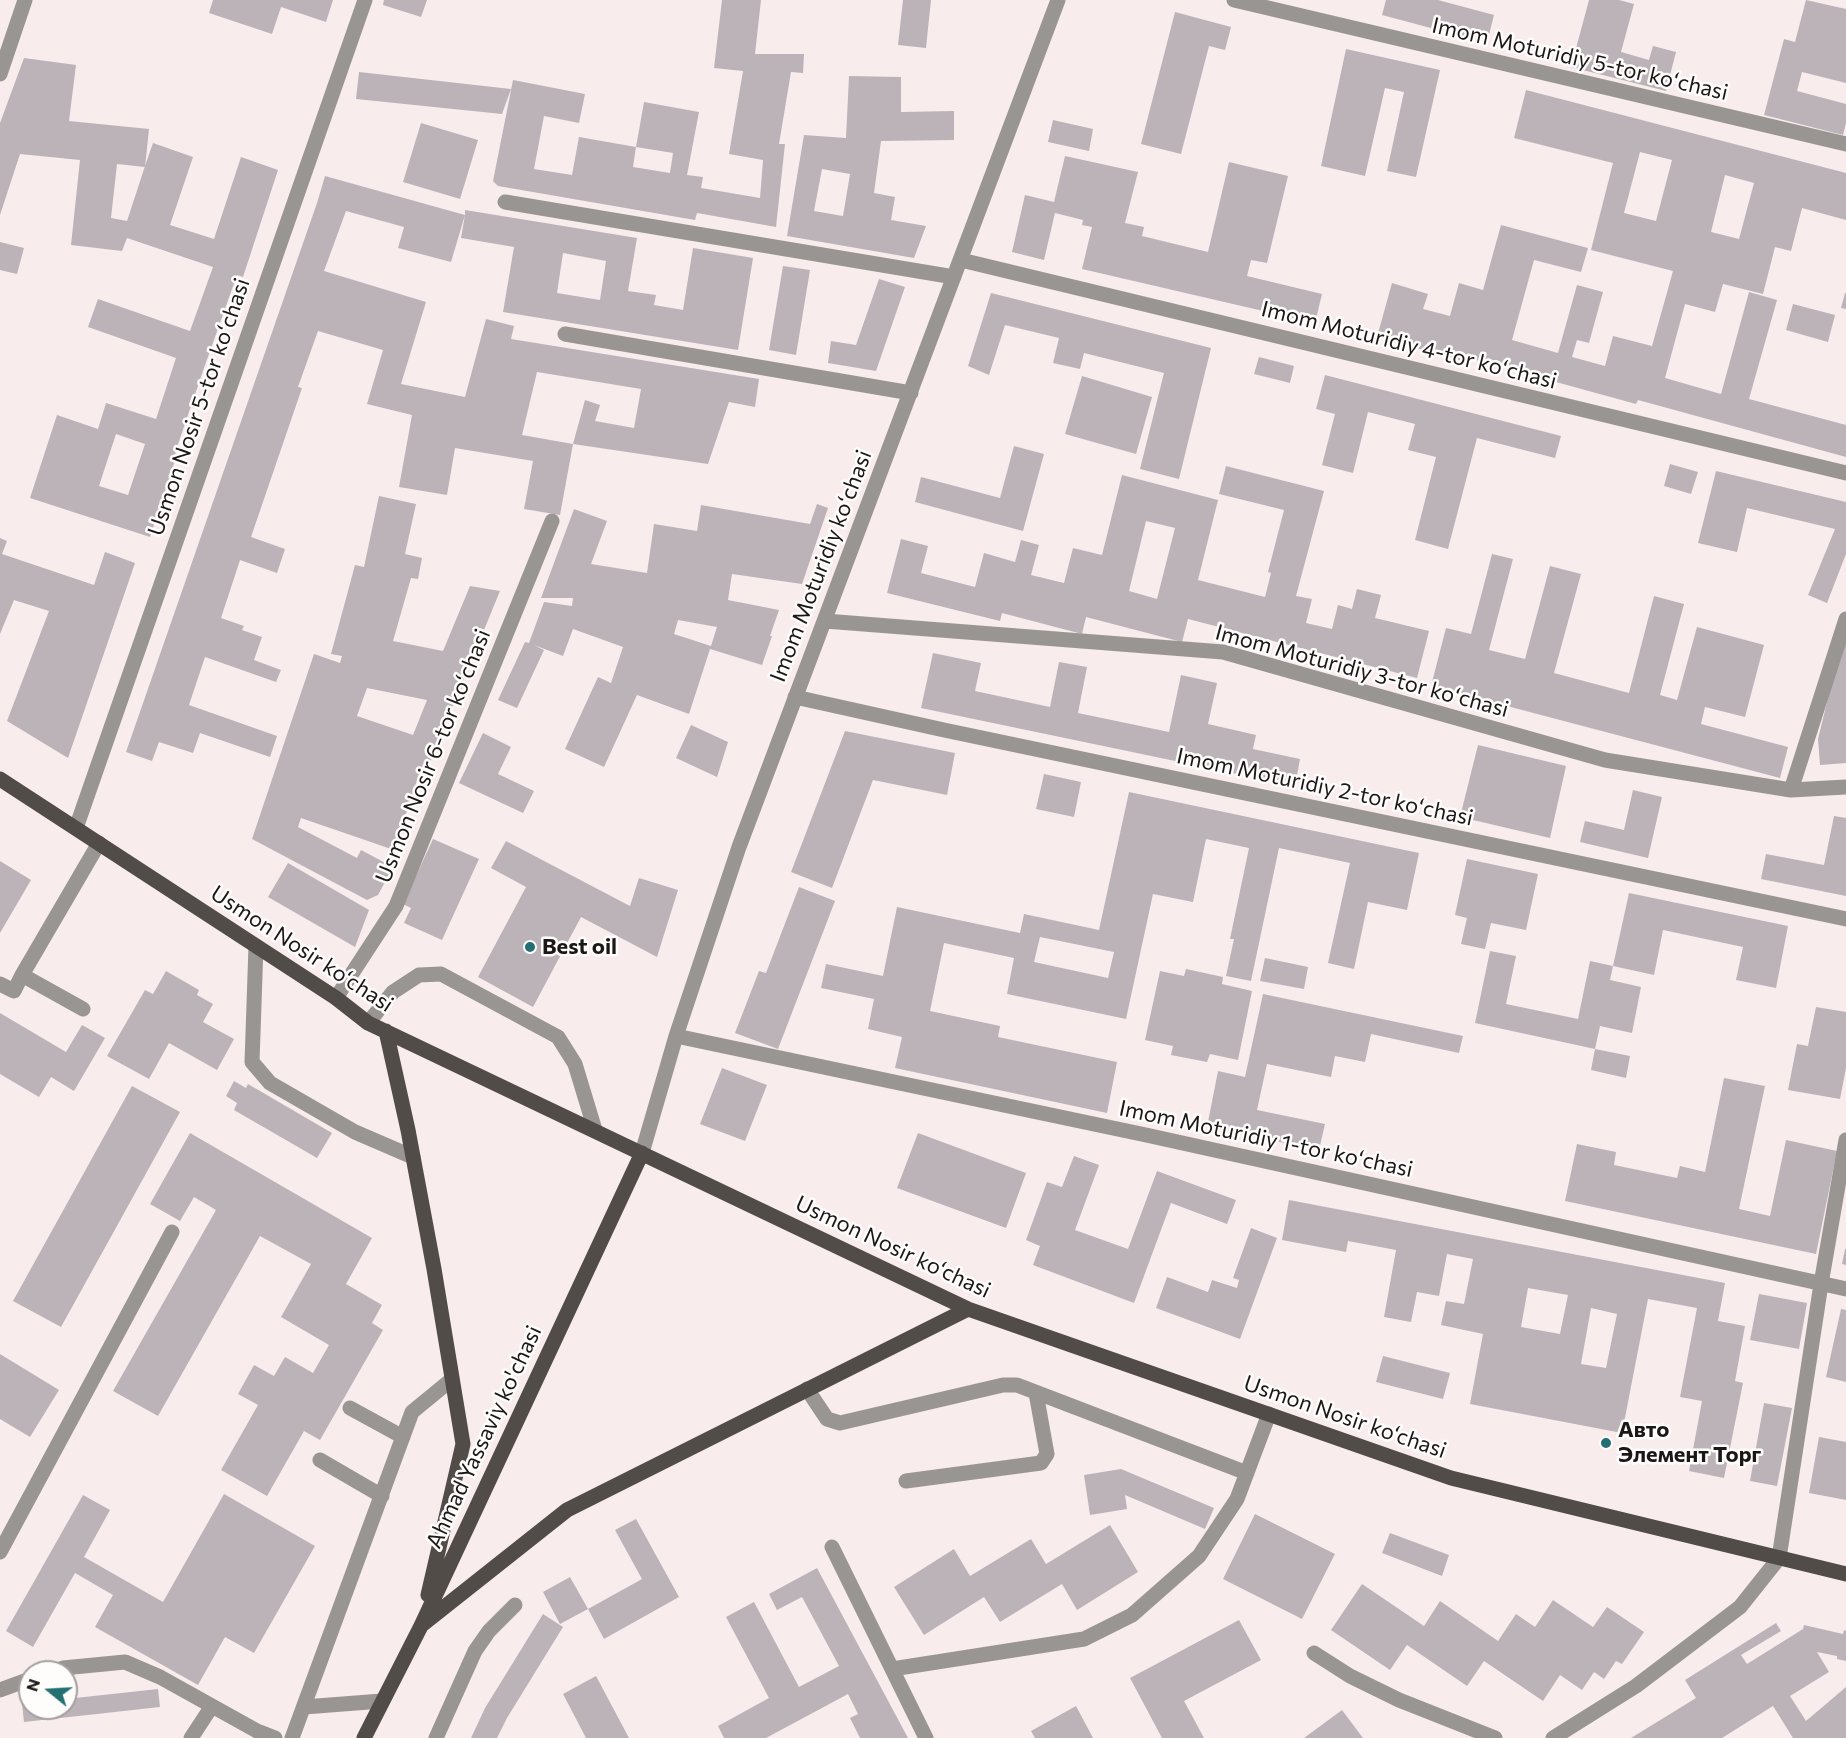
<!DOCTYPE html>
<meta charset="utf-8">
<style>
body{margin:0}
#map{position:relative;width:1846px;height:1738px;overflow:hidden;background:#f8eced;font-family:Commissioner,sans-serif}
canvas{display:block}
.north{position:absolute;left:18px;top:1660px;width:60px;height:60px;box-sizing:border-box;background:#fffcfc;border:2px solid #a4a0a0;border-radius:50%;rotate:288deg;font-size:16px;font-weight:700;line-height:24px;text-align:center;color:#1b1717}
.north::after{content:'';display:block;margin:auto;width:21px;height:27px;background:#246f72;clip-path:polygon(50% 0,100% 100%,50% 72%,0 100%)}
</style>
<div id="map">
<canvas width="1846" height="1738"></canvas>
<div class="north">N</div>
</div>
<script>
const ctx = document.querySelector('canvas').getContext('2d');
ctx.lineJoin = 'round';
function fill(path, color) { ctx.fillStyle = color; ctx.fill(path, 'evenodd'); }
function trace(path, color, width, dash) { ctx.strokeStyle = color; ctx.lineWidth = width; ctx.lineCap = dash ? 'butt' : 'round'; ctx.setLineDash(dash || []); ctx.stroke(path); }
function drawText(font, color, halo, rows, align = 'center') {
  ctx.font = font + ' Commissioner,sans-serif'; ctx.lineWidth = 5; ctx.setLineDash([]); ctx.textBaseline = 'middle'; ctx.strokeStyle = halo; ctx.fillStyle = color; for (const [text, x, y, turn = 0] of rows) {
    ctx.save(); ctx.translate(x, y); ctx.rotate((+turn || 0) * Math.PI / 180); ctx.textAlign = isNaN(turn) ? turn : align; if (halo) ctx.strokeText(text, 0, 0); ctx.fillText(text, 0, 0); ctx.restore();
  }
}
fill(new Path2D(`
 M213,0h120l-7,22 -45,-15 -9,27 -63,-21z
 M384,0h43l-6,17 -38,-12z
 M722,0h39l-6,54h49l-1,19 -12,-1 -12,72h6l-9,83 -79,-14 -2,7 -197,-34 -5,-5 20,-101 72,14 -6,29 -35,-7 -10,53 38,6 7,-38 57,10 -3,20 37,6 3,-20 -37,-6 8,-45 55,10 -12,63 16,2 -2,11 59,10 3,-38 -34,-6 14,-83 -29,-3z
 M903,0h28l-5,48 -28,-3z
 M1386,0h52l56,15 -7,28 -105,-28z
 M1589,0h30l15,4 -13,48 28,8 4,-14 23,6 -10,39 -95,-24z
 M1806,0l40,9v74l-44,-11 -5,19 49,13v19l-3,12 -79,-20 20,-76 11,3z
 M1175,12l56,15 -6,23 -16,-4 -28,108 -40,-10z
 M1346,49l94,21 -24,107 -29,-6 17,-79 -19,-4 -20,88 -44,-10z
 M24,58l52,7 -7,56 80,8 -4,38 -28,-3 -6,54 16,3 18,-55 8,-23 40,14 -23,68 44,14 27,-82 37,13 -35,107 -6,-2 -33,93 -29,85 2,1 -27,83 -120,-39 27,-83 41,14 8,-26 50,16 20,-61 -88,-31 10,-28 92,32 23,-64 -86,-29 -5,13 -51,-6 9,-85 -60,-6 -20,61v-92zM116,434l29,10 -17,51 -29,-9z
 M359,72l152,17 -9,25 -146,-15z
 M849,76l52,1v35l53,-1v29l-73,1 -7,52 21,4 -4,23 35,6 -12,32 -127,-22 17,-101 42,3zM822,169l28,5 -7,42 -29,-5z
 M1526,90l320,83v47l-44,-12 -11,43 -16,-4 -12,47 -40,-10 -8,28 -30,-8 -20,74 56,16 28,-102 28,8 -28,99 97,26v32l-208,-57 -2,4 -171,-47 -2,4 -86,-24 15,-54 36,11 -5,15 27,7 9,-33 24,7 18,-65 87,23 -7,24 -47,-12 -22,80 46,13 19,-68 26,7 -14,51 -12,-3 -5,17 33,9 8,-30 39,10 21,-75 -82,-21 22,-87 -99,-25zM1640,152l32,8 -16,61 -32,-8zM1725,175l29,8 -15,56 -28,-7z
 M1053,120l40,9 -4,22 -41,-9z
 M421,123l57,17 -18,59 -57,-17z
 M1065,156l73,16 -13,51 19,4 -2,9 66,16 21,-90 59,14 -21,87 -16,-3 -4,16 75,18 -7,29 -233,-54 10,-42 -10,-2 1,-5 -28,-7 -11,47 -32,-8 13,-57 29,7z
 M325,176l140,39v-5l172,28 -9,53 28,4 -2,10 29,5 10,-62 60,10 -15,92 -235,-38 11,-65 -53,-9 4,-23 -14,47 -53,-14 6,-21 -58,-16 -22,60 102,31 -25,82 64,13 21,-78 28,7 -3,13 248,40 -4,28 -26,-5 -21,62 -135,-20 12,-44 15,5 -5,16 39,7 7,-39 -104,-17 -15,63 51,9 -13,71 -36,-6 9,-48 -78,-13 -8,47 -48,-8 13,-72 -45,-11 16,-54 -65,-19 -20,56 4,1 -51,149 34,12 -8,24 -37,-13 -19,58 23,8 -2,4 20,7 -8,23 27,10 -5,12 -71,-25 -16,48 88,31 -7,21 -70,-24 -7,20 -34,-11 -7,19 -26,-9 191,-549zM563,253l43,8 -6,39 -43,-7z
 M0,242l24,6 -7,26 -17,-4z
 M783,266l27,4 -14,85 -27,-5z
 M879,279l26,8 -29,84 -48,-8 3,-22 25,4z
 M991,293l220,55 -32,131 -39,-10 24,-96 -80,-20 -4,16 -27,-6 6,-25 -54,-13 -16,50 -21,-9z
 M1845,293h1v16l-5,-1z
 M1793,304l42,11 -7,27 -42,-12z
 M1259,357l35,9 -4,17 -36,-9z
 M1325,375l236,61 -6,22 -78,-20 -29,111 -33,-9 21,-83 -28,-7 7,-26 -47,-12 -15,61 -31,-8 13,-51 -19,-5z
 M1082,376l70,21 -16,57 -71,-20z
 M1014,446l30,8 -21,77 -108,-29 6,-25 79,21z
 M1670,464l28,8 -7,22 -27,-8z
 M1226,466l98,25 -28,105 16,3 -6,24 26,6 6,-24 14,4 5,-20 24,6 -6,23 54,13 -12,47 -229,-59 -6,23 -96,-25 -4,17 -80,-21 -2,8 -113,-28 14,-54 27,7 -7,27 54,14 9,-34 31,9 6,-22 18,5 -8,30 33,8 9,-35 29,7 20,-80 96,25 -20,80 67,17 6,-24 -3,-1 16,-62 -65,-16zM1146,521l29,7 -18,71 -28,-8z
 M1716,471l130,31v52l-19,49 -19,-8 27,-66 -88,-21 -10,44 -39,-9z
 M379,496l37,8 -11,50 17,4 -4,21 -7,-1 -18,63 50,10 27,-65 30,5 -37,90 -5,25 -5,-1 -26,65 -6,-2 -27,82 -93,-32 -3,9 59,31 4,-8 32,17 -15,28 -11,5 -115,-61 62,-185 26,9 2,-7 -11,-2 24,-89 9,2zM367,688l60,12 -14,35 -56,-19z
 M817,504l11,4 -26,76 -70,-10 -4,26 51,10 -9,26h2l-10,29 -52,-16 -21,65 -52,-19 -33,72 -39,-18 33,-72 13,6 12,-36 -50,-18 -10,27 -29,-11 10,5 -27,58 -19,-8 27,-58 4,1 15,-41 28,4 1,-8h-32l33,-89 33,12 -16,43 56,9 7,-49 43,7 4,-26 109,19zM678,620l39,7 -6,19 -37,-12z
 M0,538l7,3 -5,13 92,31 11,-33 30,11 -67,195 -61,-37 42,-110 -35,-11 -14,34z
 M1492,554l21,5 -24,91 36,9 25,-93 31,8 -27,99 75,20 25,-97 30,8 -24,91 17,5 20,-73 67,18 -19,72 -40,-10 -4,17 87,23 -8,31 -349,-92 15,-58 25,6z
 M1846,639v124l-26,2 -2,-26 12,-49z
 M933,653l48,10 -6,28 75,16 9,-45 28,5 -9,46 91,19 12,-57 36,8 -9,41 48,11 -3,14 47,10 -5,27 -374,-78z
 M691,725l37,17 -11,35 -41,-19z
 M845,731l110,22 -8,42 -74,-15 -41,108 -41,-16z
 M483,733l28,14 -13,27 36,17 -11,22 -64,-30z
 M1478,745l88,21 -16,72 -90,-21z
 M1044,774l37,8 -7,35 -38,-8z
 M1633,790l29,7 -14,61 -68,-16 5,-21 39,9z
 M1129,792l290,61 -12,57 -39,-8 -14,67 -26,-6 22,-100 -71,-15 -28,133 -25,-5 8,-37h-4l19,-91 -43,-9 -13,63 -40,-8 -27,125 -119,-25 7,-36 -70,-15 -14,68 70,15 -2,11 119,25 -10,51 -212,-45 7,-31 -34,-8 6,-30 -53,-11 5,-24 57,12 14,-69 123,26 4,-19 75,16zM1040,937l74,15 -6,26 -74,-16z
 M1834,816l12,2v78l-85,-17 5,-25 58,11z
 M433,839l46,20 -37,81 -38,-17 7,-15 -8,-4z
 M506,841l124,65 9,-28 39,12 -21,67 -76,-40 -48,90 -55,-30 48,-90 -35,-19z
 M1467,859l71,15 -12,56 -35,-7 -6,26 -24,-5 6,-26 -12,-3z
 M0,861l31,19 -31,53z
 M288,863l81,47 -14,37 -87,-50z
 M799,887l36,14 -57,148 -43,-16 24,-62 7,2z
 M1629,893l159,33 -12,62 -40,-8 7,-33 -80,-17 -9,45 -41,-9z
 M1490,951l26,5 -10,48 72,15 12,-58 23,5 -3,14 31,7 -9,46 -32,-7 -5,23 -120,-26z
 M1265,958l43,9 -4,22 -44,-8z
 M1186,969l37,8 -1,7 30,7 -14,69 -28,-6 -3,8 -36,-7 2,-9 -28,-6 15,-69 24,5z
 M166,971l33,19 -2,5 16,9 -10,18 31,17 -17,31 -48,-27 -20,36 -42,-23 38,-66 8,4z
 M1263,994l200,42 -4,17 -88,-19 -6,28 -30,-6 -4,21 -64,-13 -10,46 68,14 -6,26 -112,-23 11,-56 27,6z
 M1816,1007l30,5v56l-6,31 -52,-9 9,-46 11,2z
 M0,1013l66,39 16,-27 23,13 -31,53 -23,-14 -12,20 -39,-23z
 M1595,1049l35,7 -4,22 -35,-8z
 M722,1068l45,17 -22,56 -45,-17z
 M1724,1078l41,8 -26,123 31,7 16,-76 51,11 -21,103 -251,-53 12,-57 39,8 -2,13 63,13 3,-12 25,6z
 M234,1081l12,7 2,-4 84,49 -15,25 -83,-48 3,-7 -11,-7z
 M132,1086l48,26 -119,215 -48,-26z
 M190,1133l182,105 -26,46 36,21 -10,18 11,7 -63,110 -16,-9 -37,65 -46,-26 37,-65 -20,-11 16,-29 20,11 11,-19 28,16 16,-28 -48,-28 30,-53 -51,-28 -102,180 -45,-25 103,-181 -22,-13 -14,24 -30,-17z
 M918,1133l108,40 -20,55 -109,-40z
 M1074,1156l25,9 -24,65 53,19 29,-78 79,29 -9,24 -56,-21 -37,100 -101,-38 7,-19 -14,-6 21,-58 15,5z
 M1289,1200l436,83 -7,38 27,5 -10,55 8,2 -19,95 -35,-7 13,-70 -22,-4 17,-89 -49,-9 -26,134 -152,-29 13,-70 -42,-9 5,-24 18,3 9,-45 -26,-5 -8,42 -22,-4 -6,30 -27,-5 12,-67 -48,-9 -2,11 -64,-12zM1528,1288l40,7 -8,39 -39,-7zM1591,1308l26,6 -11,54 -25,-4z
 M1251,1228l26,10 -37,101 -84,-31 11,-31 41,15 4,-12 25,8 2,-8 -6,-2z
 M1845,1249h1v16l-4,-1z
 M1759,1294l48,9 -8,46 -49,-9z
 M1841,1309l5,1v72l-20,-5z
 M0,1354l59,36 -29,47 -30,-18z
 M1383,1356l67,17 -7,26 -67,-17z
 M1764,1403l28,5 -15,78 -27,-5z
 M1819,1437l27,5v58l-37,-7z
 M1121,1469l93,39 -9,21 -80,-34 2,14 -37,6 -6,-40z
 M224,1494l91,52 -61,107 -29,-16 -27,48 -103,-58 18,-32 -38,-22 -42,74 -27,-16 77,-136 27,15 -26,47 79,45z
 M1255,1514l80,40 -33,65 -79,-40z
 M636,1519l43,78 -75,42 -16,-30 -28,15 -17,-32 27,-15 18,32 54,-30 -27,-49z
 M1110,1525l28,47 -61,38 -15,-26 -62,38 -16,-25 -60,38 -30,-48 60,-38 16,27 61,-37 15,25z
 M1390,1533l59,22 -7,21 -60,-23z
 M817,1568l91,170h-48l-10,-20 8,-4 -10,-20 -82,44h-42l-6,-12 51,-28 -43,-81 28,-15 45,85 40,-21 -37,-69 -25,13 -8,-16z
 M1362,1584l62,42 16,-25 58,40 18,-27 19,13 18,-27 40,27 14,-20 37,25 -22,32 -6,-3 -12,18 -10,-7 -12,18 -22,-15 -17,26 -59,-40 -17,25 -60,-41 -17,25 -59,-40z
 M543,1614l20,13 -56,91 -10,20h-26l14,-30z
 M1239,1620l22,40 -77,41 20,37h-42l-32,-60z
 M1776,1623l5,8 -40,24 6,9 56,-35 1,-4 39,9 1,-4 2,1v30l-9,-2v-3l-20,-4 12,20 -39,24 16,25 40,-34v51h-53l-20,-32 -51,32h-91l65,-40 -11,-18z
 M596,1676l33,62h-43l-23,-44z
 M158,1689l2,18 -136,15 -2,-18 8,-1v5h36v-9z
 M1076,1706l17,32h-58l-4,-7z
 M1342,1710l21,28h-59z`), '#bcb3b9');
trace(new Path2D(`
 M1234,0l612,144
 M0,74l25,-74
 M505,202l449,75
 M961,260l885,213
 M565,334l346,59
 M825,621l398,31 382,108 186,30 55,-3
 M795,697l149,33 902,189
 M1791,790l55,-171
 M76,828l289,-828
 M256,946l-4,116 18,21 85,49 58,25
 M0,984l14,7 8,-16
 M336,998l60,-92 156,-385
 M83,1009l-61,-34 77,-132
 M368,1023l25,-31 26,-17 22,-1 117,63 17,27 20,66
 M676,1036l470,99 700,154
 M642,1153l34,-117 63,-189 319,-847
 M807,1389l20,30 13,4 163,-38h14l230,88
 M350,1408l53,29
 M320,1460l62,36
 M906,1481l135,-18 6,-9 -11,-61
 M832,1547l94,191
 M0,1552l172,-320
 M1314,1653l36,23 49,24 96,38
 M892,1669l192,-30 48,-24 67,-59 38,-57 32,-85
 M51,1672l12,-4 62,-6 35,15 97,54 18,7
 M0,1690l30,-11
 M304,1707l78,-6
 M191,1738l21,-32
 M292,1738l120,-326 39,-32
 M436,1738l39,-87 14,-20 26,-26
 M1553,1738l83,-52 104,-79 39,-49 42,-274 25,-144`), '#999593', 15);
trace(new Path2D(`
 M0,779l336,219 32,25 600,286 483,169 395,96
 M386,1031l22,99 26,139 29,175 -35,151
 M423,1624l144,-114 401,-201
 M364,1738l57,-112 221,-473`), '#524c48', 15);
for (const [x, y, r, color] of [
 [530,947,6,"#246f72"],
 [1606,1443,6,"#246f72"]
]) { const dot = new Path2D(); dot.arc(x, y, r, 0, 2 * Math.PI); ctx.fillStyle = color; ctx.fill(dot); trace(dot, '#fffcfc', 2); }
drawText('22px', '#1b1717', '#fffcfc', [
 ["Imom Moturidiy 5-tor koʻchasi",1580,59,13],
 ["Imom Moturidiy 4-tor koʻchasi",1409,345,14],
 ["Usmon Nosir 5-tor koʻchasi",199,407,-71],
 ["Imom Moturidiy koʻchasi",821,566,-69],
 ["Imom Moturidiy 3-tor koʻchasi",1362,671,15],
 ["Usmon Nosir 6-tor koʻchasi",433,756,-68],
 ["Imom Moturidiy 2-tor koʻchasi",1325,787,12],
 ["Usmon Nosir ko‘chasi",302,949,33],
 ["Imom Moturidiy 1-tor koʻchasi",1266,1139,12],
 ["Usmon Nosir ko‘chasi",893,1247,25],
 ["Usmon Nosir ko‘chasi",1345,1417,19],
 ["Ahmad Yassaviy ko'chasi",484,1437,-65]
]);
drawText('bold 22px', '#1b1717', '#fffcfc', [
 ["Best oil",542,947],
 ["Авто",1618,1430],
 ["Элемент Торг",1618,1455]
], 'left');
</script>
